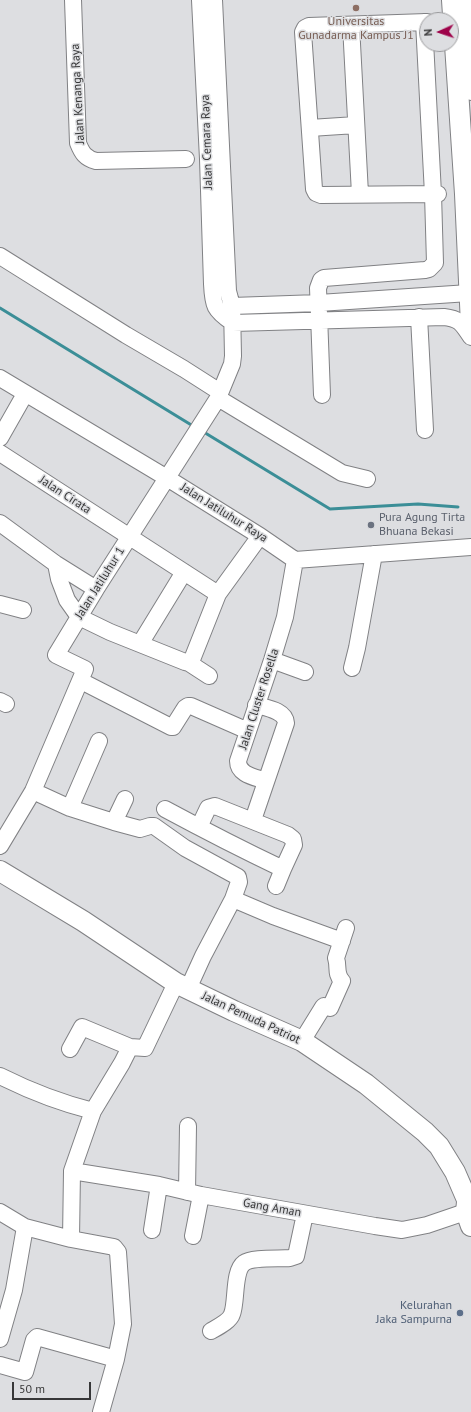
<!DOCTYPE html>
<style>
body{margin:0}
#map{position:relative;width:471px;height:1412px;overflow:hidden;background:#dddee1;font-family:"PT Sans",sans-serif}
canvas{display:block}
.north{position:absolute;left:419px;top:12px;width:40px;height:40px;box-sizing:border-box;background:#dddee1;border:1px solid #9b9b9d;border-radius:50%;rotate:267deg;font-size:11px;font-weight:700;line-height:16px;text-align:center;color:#373738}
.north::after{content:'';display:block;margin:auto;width:14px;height:18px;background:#9e034a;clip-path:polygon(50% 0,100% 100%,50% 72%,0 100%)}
.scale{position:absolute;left:12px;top:1382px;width:79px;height:18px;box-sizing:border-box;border:2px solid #373738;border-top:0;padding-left:5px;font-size:12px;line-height:14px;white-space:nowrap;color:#373738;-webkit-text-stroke:3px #dddee1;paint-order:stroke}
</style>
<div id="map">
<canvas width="471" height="1412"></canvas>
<div class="north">N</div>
<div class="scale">50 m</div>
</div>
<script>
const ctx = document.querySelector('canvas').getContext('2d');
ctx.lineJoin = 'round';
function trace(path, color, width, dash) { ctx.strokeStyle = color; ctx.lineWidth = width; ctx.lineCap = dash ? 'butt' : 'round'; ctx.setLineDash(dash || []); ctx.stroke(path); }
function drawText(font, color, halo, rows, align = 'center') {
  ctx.font = font + ' "PT Sans",sans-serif'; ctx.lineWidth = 3; ctx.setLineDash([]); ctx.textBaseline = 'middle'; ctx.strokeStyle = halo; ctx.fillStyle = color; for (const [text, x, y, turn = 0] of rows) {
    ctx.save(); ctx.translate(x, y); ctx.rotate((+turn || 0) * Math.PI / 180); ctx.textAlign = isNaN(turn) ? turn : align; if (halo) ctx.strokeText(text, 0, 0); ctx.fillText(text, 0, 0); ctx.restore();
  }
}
trace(new Path2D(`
 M0,308l193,118
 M202,431l128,78 88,-5 40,3`), '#3b8e97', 3);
const minor = new Path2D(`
 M73,0l5,143c4,10 7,15 18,18l90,-2
 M200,0l8,159 4,125c1,22 2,26 21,39l211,-6c17,2 18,7 27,20
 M214,0l14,291 4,15 87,-3 150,-10
 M427,22l-118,4 -4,2 -2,4 11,157 2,4 5,2 117,-1
 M351,25l9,169
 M310,128l46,-3
 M0,256l126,79 58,34 36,23
 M419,317l6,113
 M0,378l167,100 93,58 35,24 176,-13
 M322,395l-4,-107 3,-8 3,-2 101,-8 4,-1 6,-6 -2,-69 -9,-172
 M218,398l124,75 25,6
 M0,438l25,-44
 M0,453l218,141 -25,63 -4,6
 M0,523l56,41 40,25
 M56,564l3,15 8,21 12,17 31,15 30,12
 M184,572l-44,72 45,18 4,1 20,13
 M218,594l42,-58
 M0,604l23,6
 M272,660l33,12
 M352,668l5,-20 17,-94
 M87,684l84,43h2l12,-19 3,-2h3l57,25
 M0,701l6,3
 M266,781c-11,-4 -28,-6 -28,-20l34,-101 13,-43 10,-57
 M33,791l37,17 44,14 26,7 10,-3h4l31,22 53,29 1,5 -6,17 -30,57 -15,33
 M70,808l29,-67
 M165,809c39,21 78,41 118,60l11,-24 -1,-6 -5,-4 -73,-29 -7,2 -9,19
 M253,820l33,-97c-1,-13 -20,-15 -30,-18
 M114,822l11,-23
 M0,846l33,-55 52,-122 -29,-14 40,-66 122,-191 14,-34 1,-8 -1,-50
 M276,886l7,-17
 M233,899l40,17 69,25
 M302,1041l21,-34 1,-1 6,2 12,-27c-7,-7 -3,-14 -6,-23l10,-30
 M130,1047l15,1 31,-65
 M70,1049l12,-22 48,20 -8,16 -29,48
 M0,1076c30,15 61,27 93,35l-21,60 -1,68
 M72,1171l87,14 42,10 174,31 27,4 25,-5 44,-15
 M187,1192l1,-66
 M0,1212l25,15 46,12 43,8 4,5 5,72 -7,35 -15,53
 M152,1230l7,-45
 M193,1236l8,-41
 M211,1331c7,-4 19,-10 21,-17 5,-12 1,-43 12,-51 8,-6 35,-4 46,-5l6,-2 9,-42
 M0,1339l14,-49 11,-63
 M0,1365l25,7 9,-32 3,-3 79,22`);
const major = new Path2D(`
 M452,0l13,194 6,131
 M0,871l83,50 93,62 58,28 68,30 64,43 59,48 14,14 16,26 16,37
 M467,1202l-1,10 5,14`);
const highway = new Path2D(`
 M466,0l5,89`);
trace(minor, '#808184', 18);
trace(major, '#808184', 22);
trace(highway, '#808184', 24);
trace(minor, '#fff', 16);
trace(major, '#fff', 20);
trace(highway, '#fff', 22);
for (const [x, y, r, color] of [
 [356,8,4,"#8d6e63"],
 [371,525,4,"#6b7280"],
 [460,1313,4,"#5c6f8a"]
]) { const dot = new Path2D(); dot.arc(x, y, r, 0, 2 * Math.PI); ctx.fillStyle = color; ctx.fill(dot); trace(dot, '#dddee1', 1.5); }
drawText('12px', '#785e54', '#dddee1', [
 ["Universitas",356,22],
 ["Gunadarma Kampus J1",356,36]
]);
drawText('12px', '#373738', '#dddee1', [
 ["Jalan Kenanga Raya",78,94,-93],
 ["Jalan Cemara Raya",207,142,-92],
 ["Jalan Cirata",65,495,33],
 ["Jalan Jatiluhur Raya",224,513,32],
 ["Jalan Jatiluhur 1",100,583,-58],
 ["Jalan Cluster Rosella",259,699,-72],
 ["Jalan Pemuda Patriot",251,1018,25],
 ["Gang Aman",272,1208,10]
]);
drawText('12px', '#5b616d', '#dddee1', [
 ["Pura Agung Tirta",379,518],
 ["Bhuana Bekasi",379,532]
], 'left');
drawText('12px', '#4e5e75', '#dddee1', [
 ["Kelurahan",452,1306],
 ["Jaka Sampurna",452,1320]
], 'right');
</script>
